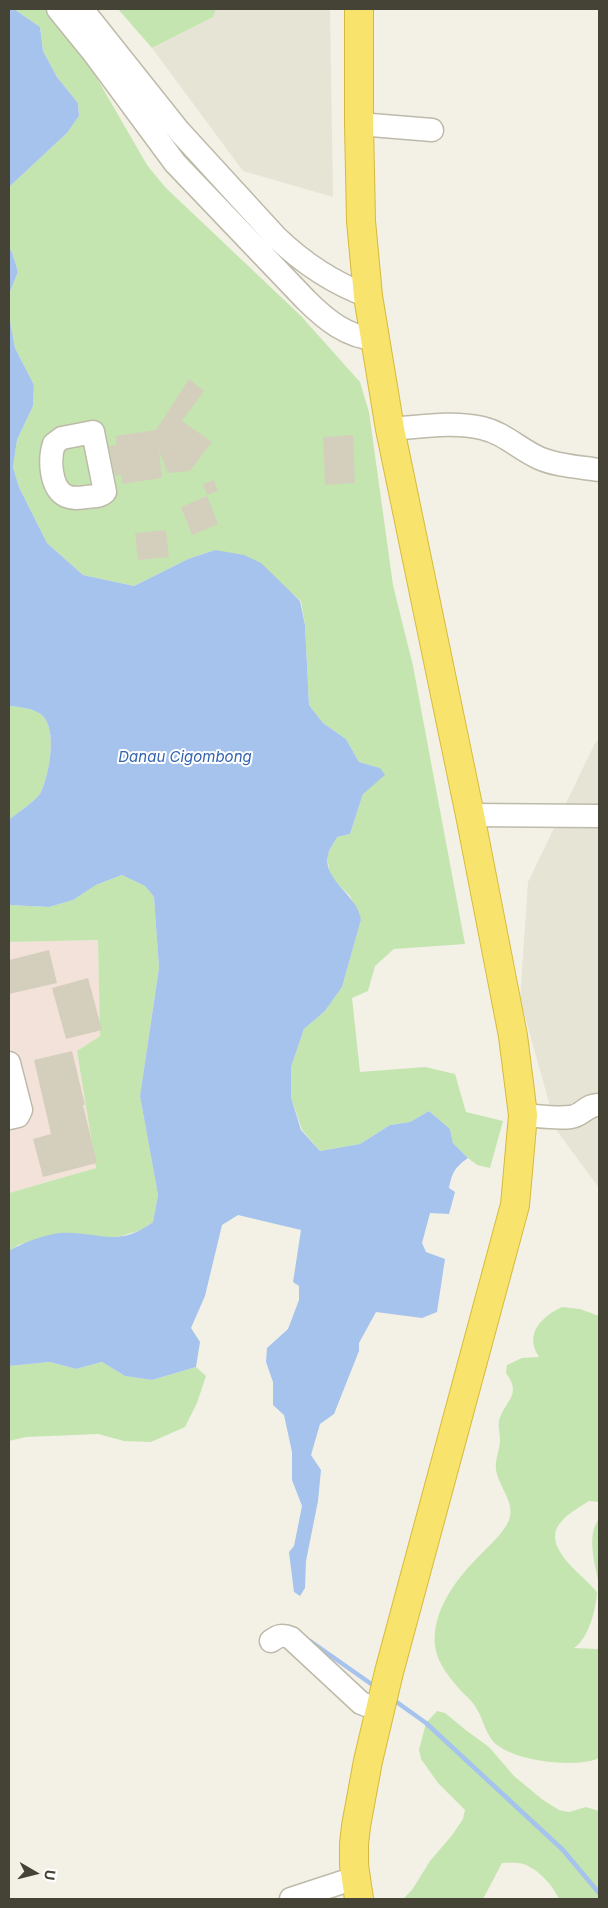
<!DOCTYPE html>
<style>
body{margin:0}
#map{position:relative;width:608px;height:1908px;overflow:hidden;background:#f3f1e6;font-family:Inter,sans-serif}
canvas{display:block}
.frame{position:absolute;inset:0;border:10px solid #454236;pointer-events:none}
.north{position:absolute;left:10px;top:1848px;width:50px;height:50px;-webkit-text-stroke:4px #fff;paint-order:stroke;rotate:98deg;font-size:14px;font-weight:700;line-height:20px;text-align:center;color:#454236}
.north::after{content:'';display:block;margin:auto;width:18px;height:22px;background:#454236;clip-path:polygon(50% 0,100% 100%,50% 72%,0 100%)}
</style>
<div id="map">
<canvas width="608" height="1908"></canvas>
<div class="frame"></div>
<div class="north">U</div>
</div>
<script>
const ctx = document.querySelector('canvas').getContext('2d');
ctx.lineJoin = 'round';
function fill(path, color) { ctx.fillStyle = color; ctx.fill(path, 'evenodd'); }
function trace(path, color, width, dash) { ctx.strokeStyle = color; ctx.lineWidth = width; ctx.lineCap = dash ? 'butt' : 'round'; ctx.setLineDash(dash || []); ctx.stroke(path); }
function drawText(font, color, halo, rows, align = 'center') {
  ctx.font = font + ' Inter,sans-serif'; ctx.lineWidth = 4; ctx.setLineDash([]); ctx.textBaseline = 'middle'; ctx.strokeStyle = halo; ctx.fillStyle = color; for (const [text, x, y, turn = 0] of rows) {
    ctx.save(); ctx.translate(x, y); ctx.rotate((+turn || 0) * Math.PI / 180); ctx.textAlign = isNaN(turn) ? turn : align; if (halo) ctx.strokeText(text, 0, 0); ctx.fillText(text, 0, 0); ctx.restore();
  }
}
fill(new Path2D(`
 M216,9h114l3,188 -90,-26 -91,-123 61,-31z
 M599,740v448l-42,-57 -37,-132 8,-117 67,-139z`), '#e6e4d5');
fill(new Path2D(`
 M98,940l2,96 -23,15 19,117 -87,25v-251z`), '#f3e2da');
fill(new Path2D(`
 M14,9h33l47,64 53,92 18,22 136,129 59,66 9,30 24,173 20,81 52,278 -71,5 -19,17 -7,25 -16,7 8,74 65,-5 30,7 11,38 37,9 -13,47 -13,-3 -9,-7 -15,-15 -3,-14 -21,-18 -19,11 -20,3 -30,19 -40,7 -18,-21 -11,-33v-30l13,-38 21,-18 17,-24 19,-67 -11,-24 -20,-20 -3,-21 10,-18 13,-3 13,-40 17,-26 -21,-6 -13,-23 -23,-16 -14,-18 -4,-80 -4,-24 -13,-11 -73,-40 -27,9 -54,27 -51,-11 -36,-32 -28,-56 -6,-20 4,-27 16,-34 1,-21 -19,-37 -5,-27 -1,-27 9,-22 -6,-20 -3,-4v-61l58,-54 12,-17 -1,-13 -21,-26 -14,-26 -3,-24z
 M118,9h98l-3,8 -61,31z
 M9,706c10,1 24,2 33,9 16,15 7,60 -1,77 -4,8 -24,21 -32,28z
 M122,875l23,11 9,11 5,71 -19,128 18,99 -5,27 -12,8 -26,8 -56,-5 -41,12 -9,6v-58l87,-25 -19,-117 23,-15 -2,-96 -89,2v-37l40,2 24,-7 23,-15z
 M562,1307l18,2 19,7v186l-10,-1c-9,6 -21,12 -28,21 -22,25 24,54 36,70 -1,17 -8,46 -23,56l24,1 1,-5v114c-23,11 -91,3 -107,-18 -8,-11 -10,-24 -17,-34 -4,-6 -9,-10 -13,-14 -16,-19 -30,-34 -27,-60 4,-32 26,-58 48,-80 9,-9 21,-20 26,-32 8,-20 -16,-37 -13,-58 1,-7 4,-15 4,-22 0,-6 -2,-13 -1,-19 5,-20 24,-25 7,-48l1,-8 15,-7 17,-1c-15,-23 2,-40 23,-50z
 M50,1362l26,7 26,-7 23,14 27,4 44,-13 10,9 -9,27 -12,24 -34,15 -27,-1 -26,-7 -72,3 -17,4v-75z
 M599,1519v65c-4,-19 -13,-49 0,-65z
 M437,1711l8,2 22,18 22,16 25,29 29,24 16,10 10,2 17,-5 13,4v88h-40c-6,-13 -19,-28 -33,-34 -7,-3 -16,-2 -24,-2l-19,36h-80l9,-9 18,-29 23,-27 10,-15 2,-9 -27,-27 -17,-24 -2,-9 7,-27z`), '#c4e5b0');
fill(new Path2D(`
 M9,9h5l26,18 3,24 14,26 21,26 1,13 -12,17 -58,54z
 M9,248l3,4 6,20 -9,22 1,27 5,27 19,37 -1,21 -16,34 -4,27 6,20 28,56 36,32 51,11 54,-27 27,-9 29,5 17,8 39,38 5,24 4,80 14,18 23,16 13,23 21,6 5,7 -22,19 -13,40 -13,3c-2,5 -8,12 -9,18 -6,25 30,40 33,65l-19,67 -17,24 -21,18 -13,38v30l10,33 19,21 40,-7 30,-19 20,-3 19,-11 21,18 3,14 15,15c-13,9 -16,15 -19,30l6,4 -6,22 -19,-1 -8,30 4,9 19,7 -8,53 -15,6 -46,-6 -17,31v8l-25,63 -14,10 -9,31 10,15 -3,31 -12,60 -1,27 -5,8 -6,-4 -5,-40 5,-6 8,-40 -10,-26v-28l-8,-37 -11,-10v-23l-7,-20 1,-14 21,-19 11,-29v-14l-6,-4 8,-52 -63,-15 -16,10 -17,71 -14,32 9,14 -4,25 -44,13 -27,-4 -23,-14 -26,7 -26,-7 -41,4v-115c10,-7 38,-17 51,-18 37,-2 57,16 93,-11l5,-27 -18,-99 19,-128 -5,-71 -9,-11 -23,-11 -26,10 -23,15 -24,7 -40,-2v-85c8,-7 28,-20 32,-28 8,-17 17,-62 1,-77 -9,-7 -23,-8 -33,-9z`), '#a5c3ed');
trace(new Path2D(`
 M310,1641l67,47
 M391,1698l35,25 137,127 36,43`), '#a5c3ed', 4.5);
fill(new Path2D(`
 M189,379l15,12 -22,30 30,21 -22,29 -22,2 -9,-22 3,27 -40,6 -1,-9 -6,1 -5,-24 -1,-6 8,-1 -2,-9 41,-6z
 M353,435l2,48 -30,2 -2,-48z
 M214,480l4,11 -11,4 -4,-11z
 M207,496l11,28 -26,11 -11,-28z
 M166,530l3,27 -31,3 -3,-27z
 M49,950l8,33 -48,11v-34z
 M88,978l14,52 -36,9 -14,-51z
 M72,1051l13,54h-2l14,58 -54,14 -10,-38 18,-5 -17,-74z`), '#d4cfbc');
const minor = new Path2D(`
 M58,9l35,43 82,111 131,137c20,20 41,37 69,39
 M82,9l97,122 97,106c27,26 57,46 92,59
 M359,124l73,6
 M390,429c30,-2 63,-8 92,-1 22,5 37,21 57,30 18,8 41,9 60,12
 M93,432l12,60c-5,5 -12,4 -19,5 -7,1 -13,2 -20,-1 -16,-8 -17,-37 -12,-52l8,-6z
 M470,815l129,1
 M9,1063l12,47 -3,6 -9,2
 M523,1115c16,1 33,4 48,2 11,-1 16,-13 28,-12
 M271,1641c7,-5 11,-7 20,-3l70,65 20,8
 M291,1899l64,-21`);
const highway = new Path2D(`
 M359,1899l-5,-34v-21l2,-18 12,-65 21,-89 126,-467 8,-90 -10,-79 -43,-221 -80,-386 -22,-133 -7,-75 -2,-97v-115`);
trace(minor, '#bebaa9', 25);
trace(highway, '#d7ba3c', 30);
trace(minor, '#fff', 22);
trace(highway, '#f8e36c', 28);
drawText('italic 15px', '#3364ad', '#fff', [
 ["Danau Cigombong",185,757]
]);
</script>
